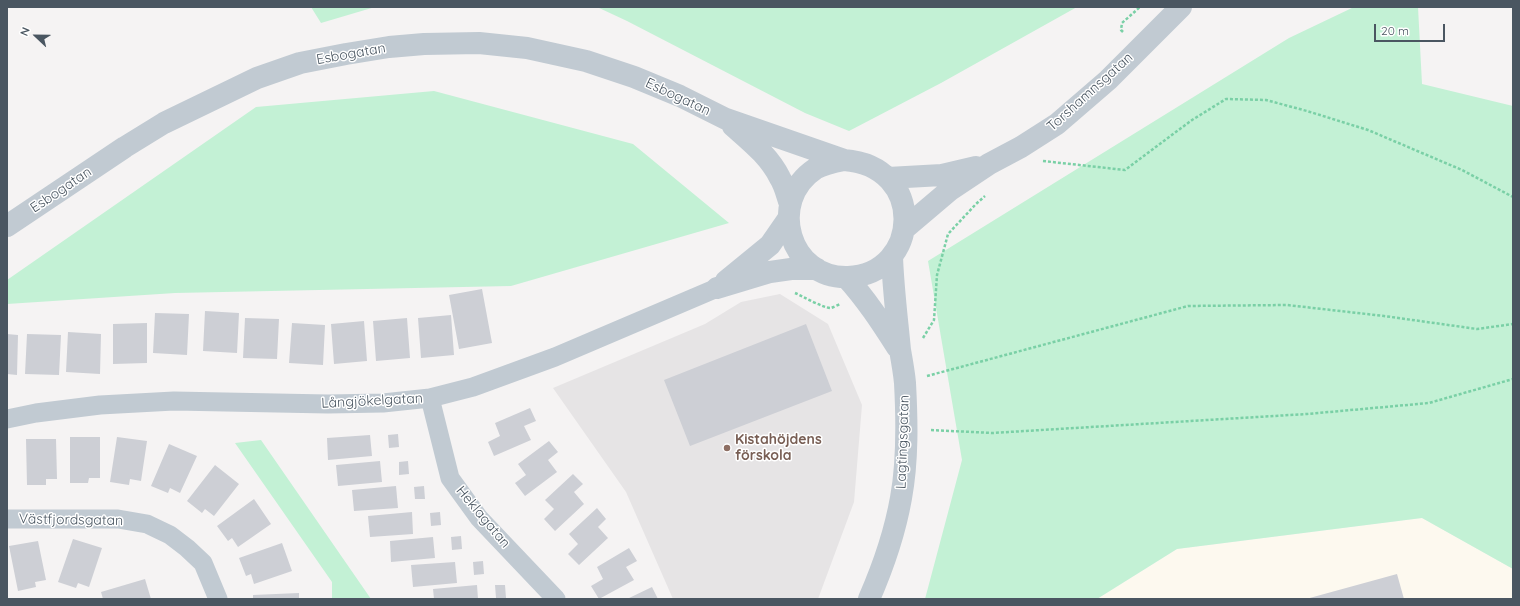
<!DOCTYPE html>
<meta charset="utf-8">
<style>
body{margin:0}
#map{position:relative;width:1520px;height:606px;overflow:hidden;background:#f5f3f3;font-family:Quicksand,sans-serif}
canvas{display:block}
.frame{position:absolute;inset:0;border:8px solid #4a5661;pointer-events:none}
.north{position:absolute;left:16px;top:16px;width:40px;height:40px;-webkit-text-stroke:3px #fff;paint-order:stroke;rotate:292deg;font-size:11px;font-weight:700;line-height:16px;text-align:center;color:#4a5661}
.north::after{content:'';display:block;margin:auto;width:14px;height:18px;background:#4a5661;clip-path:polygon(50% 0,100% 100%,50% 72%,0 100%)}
.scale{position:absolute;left:1374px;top:24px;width:71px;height:18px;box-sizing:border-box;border:2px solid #4a5661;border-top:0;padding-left:5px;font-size:12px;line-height:14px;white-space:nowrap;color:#4a5661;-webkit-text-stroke:3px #fff;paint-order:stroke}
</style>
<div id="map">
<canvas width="1520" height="606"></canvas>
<div class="frame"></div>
<div class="north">N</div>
<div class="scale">20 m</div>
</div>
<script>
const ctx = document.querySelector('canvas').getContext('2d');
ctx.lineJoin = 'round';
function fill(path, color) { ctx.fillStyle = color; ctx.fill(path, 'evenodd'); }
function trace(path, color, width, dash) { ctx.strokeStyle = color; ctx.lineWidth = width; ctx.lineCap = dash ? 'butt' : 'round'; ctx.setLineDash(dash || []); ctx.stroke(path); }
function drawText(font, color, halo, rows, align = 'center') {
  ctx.font = font + ' Quicksand,sans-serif'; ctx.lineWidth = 3; ctx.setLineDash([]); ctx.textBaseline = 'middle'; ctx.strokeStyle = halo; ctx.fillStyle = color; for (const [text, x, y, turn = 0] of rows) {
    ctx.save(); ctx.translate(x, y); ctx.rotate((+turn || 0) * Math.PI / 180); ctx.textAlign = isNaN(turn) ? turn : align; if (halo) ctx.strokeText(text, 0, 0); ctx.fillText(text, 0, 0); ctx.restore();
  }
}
fill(new Path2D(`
 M1422,518l91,51v30h-416l80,-50z`), '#fdf9ef');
fill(new Path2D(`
 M780,294l48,30 34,81 -8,97 -36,97h-145l-47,-107 -73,-104 152,-64 36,-22z`), '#e6e4e5');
fill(new Path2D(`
 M311,7h64l-54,16z
 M597,7h480l-136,76 -92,48 -44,-18 -178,-92z
 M1354,7h64l4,77 91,22v463l-91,-51 -245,31 -80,50h-172l37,-139 -34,-199 361,-223z
 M434,91l199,53 96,79 -218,63 -336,7 -168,11v-24l249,-173z
 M261,440l110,159h-39v-17l-97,-139z`), '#c3f1d5');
fill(new Path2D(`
 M482,289l10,54 -33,6 -10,-54z
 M205,311l34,2 -2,40 -34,-2z
 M155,313l34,1 -2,41 -34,-2z
 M451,315l3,40 -33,3 -3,-40z
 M245,318l34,1 -2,40 -34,-1z
 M407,318l3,40 -34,3 -3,-40z
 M364,321l3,40 -33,3 -3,-40z
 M147,323v40l-34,1v-40z
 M292,323l33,2 -2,40 -34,-2z
 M806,324l26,67 -142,55 -26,-66z
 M68,332l33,2 -1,40 -34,-2z
 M7,334l11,1 -1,40 -10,-1z
 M27,334l34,1 -2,40 -34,-1z
 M530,408l6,13 -12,5 7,14 -37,16 -6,-14 12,-6 -5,-13z
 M398,434l1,13 -10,1 -1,-13z
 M370,435l2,21 -44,4 -1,-22z
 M70,437h30v41h-11l-1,5h-18z
 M117,437l30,4 -6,40 -11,-2 -1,6 -19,-3z
 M26,439h30l1,40h-11v6h-19z
 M549,441l9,11 -10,8 9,12 -32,24 -10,-13 11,-8 -8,-11z
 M169,444l28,12 -17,37 -10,-5 -2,5 -17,-7z
 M380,461l2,21 -44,4 -2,-21z
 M408,461l1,13 -10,1v-13z
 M215,465l24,19 -25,32 -9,-7 -3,4 -15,-12z
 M573,474l10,10 -9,8 10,12 -29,27 -11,-12 10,-10 -9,-9z
 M396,486l2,22 -44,3 -2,-21z
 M424,486l1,13h-10l-1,-12z
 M254,499l17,25 -33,23 -6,-9 -4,3 -11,-15z
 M597,508l9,11 -8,8 10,11 -29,27 -11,-11 10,-10 -9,-10z
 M412,512l1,22 -43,3 -2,-21z
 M440,512l1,13 -10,1 -1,-13z
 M461,536l1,13 -10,1 -1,-13z
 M433,537l2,21 -44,4 -1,-21z
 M73,539l29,9 -13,39 -11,-4 -2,5 -18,-6z
 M38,541l8,39 -11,2 1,5 -18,4 -9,-45z
 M282,543l10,28 -38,13 -3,-10 -5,2 -7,-18z
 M629,548l8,13 -11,6 8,13 -35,19 -8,-13 12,-7 -6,-12z
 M483,561l1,13 -10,1 -1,-13z
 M455,562l2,21 -44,4 -2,-22z
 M1397,574l7,25h-98z
 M145,579l6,20h-48l-2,-7z
 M477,585l1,14h-44l-1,-10z
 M495,585h10l1,13h-10z
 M652,587l6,12h-31z
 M299,593v6h-46v-4z`), '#cdcfd5');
trace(new Path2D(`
 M1123,32l-2,-2 1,-7 18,-16
 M1043,161l82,9 67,-50 34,-21 40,1 41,11 61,19 94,40 51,27
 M795,293c9,4 28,15 36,15 3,-1 7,-3 9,-4
 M923,338l11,-18 3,-45 11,-41 28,-30 9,-8
 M927,376l261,-70 99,-1 97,11 93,13 36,-5
 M931,430l61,3 315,-19 122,-11 84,-24`), '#7ad0a6', 2.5, [3, 2]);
trace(new Path2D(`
 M430,398l20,80 29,40 77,81
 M7,419l29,-6 64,-8 74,-4 154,3 55,-1 47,-5 43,-11 82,-30 162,-69
 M7,519h111l29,5 23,11 17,13 16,15 15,36`), '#c1cad2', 19);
trace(new Path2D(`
 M733,126c18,16 36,30 47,52 5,8 7,18 10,26
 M888,178l54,-3 34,-8
 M7,226l118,-79 39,-24 93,-45 43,-15 46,-9 43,-7 35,-3 55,-1 48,5 59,13 48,16 46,19 46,23 118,41c83,6 77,114 4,117 -59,2 -81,-76 -33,-108 9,-5 19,-7 29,-9
 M904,229l46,-39 39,-26 32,-17 36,-23 51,-44 73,-73
 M846,277c20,22 35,45 51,70
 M726,281l44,-36 18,-26
 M717,288l53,-16 21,-3h26
 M869,599c14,-32 26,-67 32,-101 7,-38 6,-78 4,-115 -1,-11 -3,-22 -5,-33 -3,-32 -7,-63 -8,-94`), '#c1cad2', 22);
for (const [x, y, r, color] of [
 [727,448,4,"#8d6e63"]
]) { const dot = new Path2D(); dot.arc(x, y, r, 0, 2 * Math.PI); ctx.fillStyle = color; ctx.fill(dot); trace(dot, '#fff', 1.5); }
drawText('14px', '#4a5661', '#fff', [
 ["Esbogatan",351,54,-10],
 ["Torshamnsgatan",1090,92,-42],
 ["Esbogatan",678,97,25],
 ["Esbogatan",61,190,-34],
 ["Långjökelgatan",372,401,-3],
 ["Lagtingsgatan",903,442,-88],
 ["Heklagatan",483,517,50],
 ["Västfjordsgatan",71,520,1]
]);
drawText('bold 14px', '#785e54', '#fff', [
 ["Kistahöjdens",735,440],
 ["förskola",735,456]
], 'left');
</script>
